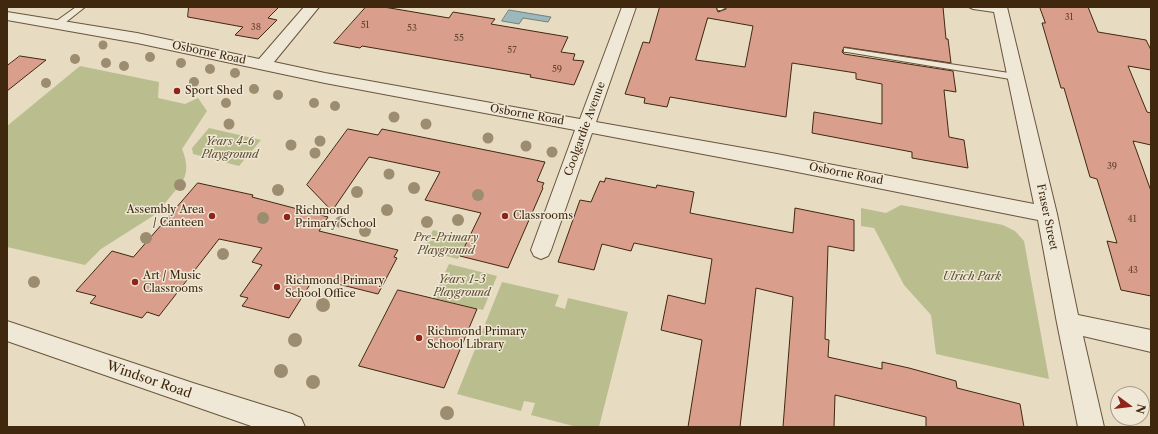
<!DOCTYPE html>
<style>
body{margin:0}
#map{position:relative;width:1158px;height:434px;overflow:hidden;background:#e7dbc1;font-family:"Libre Caslon Text",serif}
canvas{display:block}
.frame{position:absolute;inset:0;border:8px solid #40280f;pointer-events:none}
.north{position:absolute;left:1110px;top:386px;width:40px;height:40px;box-sizing:border-box;background:#efe8d7;border:1px solid #a99b87;border-radius:50%;rotate:105deg;font-size:11px;font-weight:700;line-height:16px;text-align:center;color:#40280f}
.north::after{content:'';display:block;margin:auto;width:14px;height:18px;background:#8f2418;clip-path:polygon(50% 0,100% 100%,50% 72%,0 100%)}
</style>
<div id="map">
<canvas width="1158" height="434"></canvas>
<div class="frame"></div>
<div class="north">N</div>
</div>
<script>
const ctx = document.querySelector('canvas').getContext('2d');
ctx.lineJoin = 'round';
function fill(path, color) { ctx.fillStyle = color; ctx.fill(path, 'evenodd'); }
function trace(path, color, width, dash) { ctx.strokeStyle = color; ctx.lineWidth = width; ctx.lineCap = dash ? 'butt' : 'round'; ctx.setLineDash(dash || []); ctx.stroke(path); }
function drawText(font, color, halo, rows, align = 'center') {
  ctx.font = font + ' "Libre Caslon Text",serif'; ctx.lineWidth = 3; ctx.setLineDash([]); ctx.textBaseline = 'middle'; ctx.strokeStyle = halo; ctx.fillStyle = color; for (const [text, x, y, turn = 0] of rows) {
    ctx.save(); ctx.translate(x, y); ctx.rotate((+turn || 0) * Math.PI / 180); ctx.textAlign = isNaN(turn) ? turn : align; if (halo) ctx.strokeText(text, 0, 0); ctx.fillText(text, 0, 0); ctx.restore();
  }
}
fill(new Path2D(`
 M80,66l79,16 -1,16 27,6 13,-6 9,13 -25,38c5,12 7,25 -2,36l-24,29 -55,35 -16,16 -78,-18v-121z
 M209,128l52,12 -22,26 -46,-12 -1,-6z
 M901,205l102,20 12,6 9,10 25,138 -113,-25 -5,-39 -27,-30 -30,-57 -13,-2v-18l25,5z
 M433,230l35,8 -10,21 -35,-9z
 M449,264l48,12 -14,34 -50,-12z
 M502,282l57,13 -4,11 10,3 3,-11 60,14 -29,115h-22l-46,-12 4,-12 -11,-2 -3,10 -64,-17z`), '#babe8f');
const water = new Path2D(`
 M509,10l42,7 -3,5 -25,-4 -4,6 -17,-3z`);
fill(water, '#9bb8bd');
trace(water, '#777e77', 1);
const building = new Path2D(`
 M189,7h90l-11,11 9,2 -19,19 -23,-4 8,-8 -55,-10z
 M366,7h18l65,11 4,-6 42,7 -4,5 77,13 -7,15 14,2 -2,6 11,1 -10,24 -44,-8 1,-2 -169,-29 -2,2 -26,-5z
 M660,7h56l2,5 8,-3v-2h217l3,32h2l3,24 -107,-16 -2,5 2,2 109,17 3,21 -12,-2 5,47 15,3 4,28 -56,-10v-6l-100,-19 2,-21 68,12v-40l-26,-5v-6l-64,-10 -6,54 -116,-20 -3,10 -23,-4 1,-5 -20,-4 18,-52 6,1zM708,18l45,8 -8,41 -49,-7z
 M1040,7h48l10,25 48,8 5,10v20l-23,-4 19,46 4,1v32l-18,-4 18,50v105l-30,-6 -14,-49 10,2 -20,-64 -7,-2 -26,-89h-3l-19,-65h3z
 M20,56l26,4 -39,31v-25z
 M348,129l30,6 4,-6 163,33 -8,19 7,2 -2,4 1,1 -35,80 -48,-12 21,-43 -56,-13 15,-28 -71,-15 -37,54 -25,-26z
 M606,178l50,10 1,-3 37,7 -4,21 103,20 2,-25 59,12v31l-26,-5 -3,93 4,1 -1,17 54,12v-7l27,6 47,13 1,7 63,16 4,23h-98v-10l-91,-22 -1,32h-51l10,-130 -37,-9 -16,139h-52l14,-87 -41,-10 7,-35 37,9 7,-45 -78,-16 -3,8 -29,-7 -8,26 -36,-8 22,-62 11,2 9,-21 4,1z
 M198,183l55,12 -1,2 76,20 -9,14 79,19 -4,7 3,1 -19,36 -64,-16 -25,40 -47,-12 6,-8 -8,-2 22,-31 -10,-3 10,-14 -43,-9 -60,77 -12,-4 -5,6 -52,-15 6,-7 -20,-5 36,-40 21,6z
 M398,290l79,19 -33,79 -85,-22z`);
fill(building, '#d99e8c');
trace(building, '#40280f', 1);
const service = new Path2D(`
 M76,7h9l-24,19h-6v-4z
 M717,7h8v1l-4,2h-3z
 M969,7c11,0 28,-2 36,4l-4,2 -28,-4z
 M844,48l172,26 4,3 -4,3 -169,-28h-3z`);
const minor = new Path2D(`
 M304,7h15l-45,55 51,11 255,46 42,-112h14l-40,115 181,32 257,50 -41,-197h14l50,207 21,101 73,15v22l-68,-16 21,91h-26l-21,-104 -19,-103 -261,-52 -185,-35 -41,117 -3,6 -7,3 -7,-3 -3,-6 44,-120 -250,-47 -188,-40 -130,-23v-8l130,21 122,26z
 M7,321l186,62 99,31 9,4 4,9h-51l-247,-86z`);
trace(service, '#6a553c', 2);
trace(minor, '#6a553c', 2);
fill(service, '#efe8d7');
fill(minor, '#efe8d7');
ctx.fillStyle = '#9c8d71';
for (const [x, y, r] of [
 [103,45,4.5],
 [150,57,5],
 [75,59,5],
 [106,63,5],
 [181,63,5],
 [124,66,5],
 [210,69,5],
 [235,73,5],
 [194,82,5],
 [46,83,5],
 [254,89,5],
 [278,95,5],
 [226,103,5],
 [314,103,5],
 [335,106,5],
 [394,117,5.5],
 [229,124,5.5],
 [426,124,5.5],
 [488,138,5.5],
 [320,141,5.5],
 [291,145,5.5],
 [526,146,5.5],
 [552,152,5.5],
 [315,153,5.5],
 [389,174,5.5],
 [180,185,6],
 [414,188,6],
 [278,190,6],
 [357,192,6],
 [478,195,6],
 [387,210,6],
 [263,218,6],
 [458,220,6],
 [341,222,6],
 [427,222,6],
 [365,231,6],
 [146,238,6],
 [223,254,6],
 [34,282,6],
 [323,305,7],
 [295,340,7],
 [281,371,7],
 [313,382,7],
 [447,413,7]
]) { ctx.beginPath(); ctx.arc(x, y, r, 0, 2 * Math.PI); ctx.fill(); }
for (const [x, y, r, color] of [
 [177,91,4,"#8f2418"],
 [212,216,4,"#8f2418"],
 [505,216,4,"#8f2418"],
 [287,217,4,"#8f2418"],
 [135,282,4,"#8f2418"],
 [277,287,4,"#8f2418"],
 [419,338,4,"#8f2418"]
]) { const dot = new Path2D(); dot.arc(x, y, r, 0, 2 * Math.PI); ctx.fillStyle = color; ctx.fill(dot); trace(dot, '#efe8d7', 1.5); }
drawText('9px', '#66462e', null, [
 ["31",1069,17],
 ["51",365,25],
 ["38",256,27],
 ["53",412,28],
 ["55",459,38],
 ["57",512,50],
 ["59",557,69],
 ["39",1112,166],
 ["41",1132,219],
 ["43",1133,270]
]);
drawText('11px', '#40280f', '#efe8d7', [
 ["Osborne Road",209,53,12],
 ["Osborne Road",527,115,10],
 ["Coolgardie Avenue",585,129,-70],
 ["Osborne Road",846,174,11],
 ["Fraser Street",1047,217,78]
]);
drawText('11px', '#40280f', '#efe8d7', [
 ["Sport Shed",185,91],
 ["Assembly Area",204,210,"right"],
 ["/ Canteen",204,223,"right"],
 ["Richmond",295,211],
 ["Primary School",295,224],
 ["Classrooms",513,216],
 ["Art / Music",143,276],
 ["Classrooms",143,289],
 ["Richmond Primary",285,281],
 ["School Office",285,294],
 ["Richmond Primary",427,332],
 ["School Library",427,345]
], 'left');
drawText('italic 11px', '#5e4e2f', '#efe8d7', [
 ["Years 4-6",230,142],
 ["Playground",230,155],
 ["Pre-Primary",446,238],
 ["Playground",446,251],
 ["Ulrich Park",972,277],
 ["Years 1-3",462,280],
 ["Playground",462,293]
]);
drawText('13px', '#40280f', '#efe8d7', [
 ["Windsor Road",149,380,19]
]);
</script>
